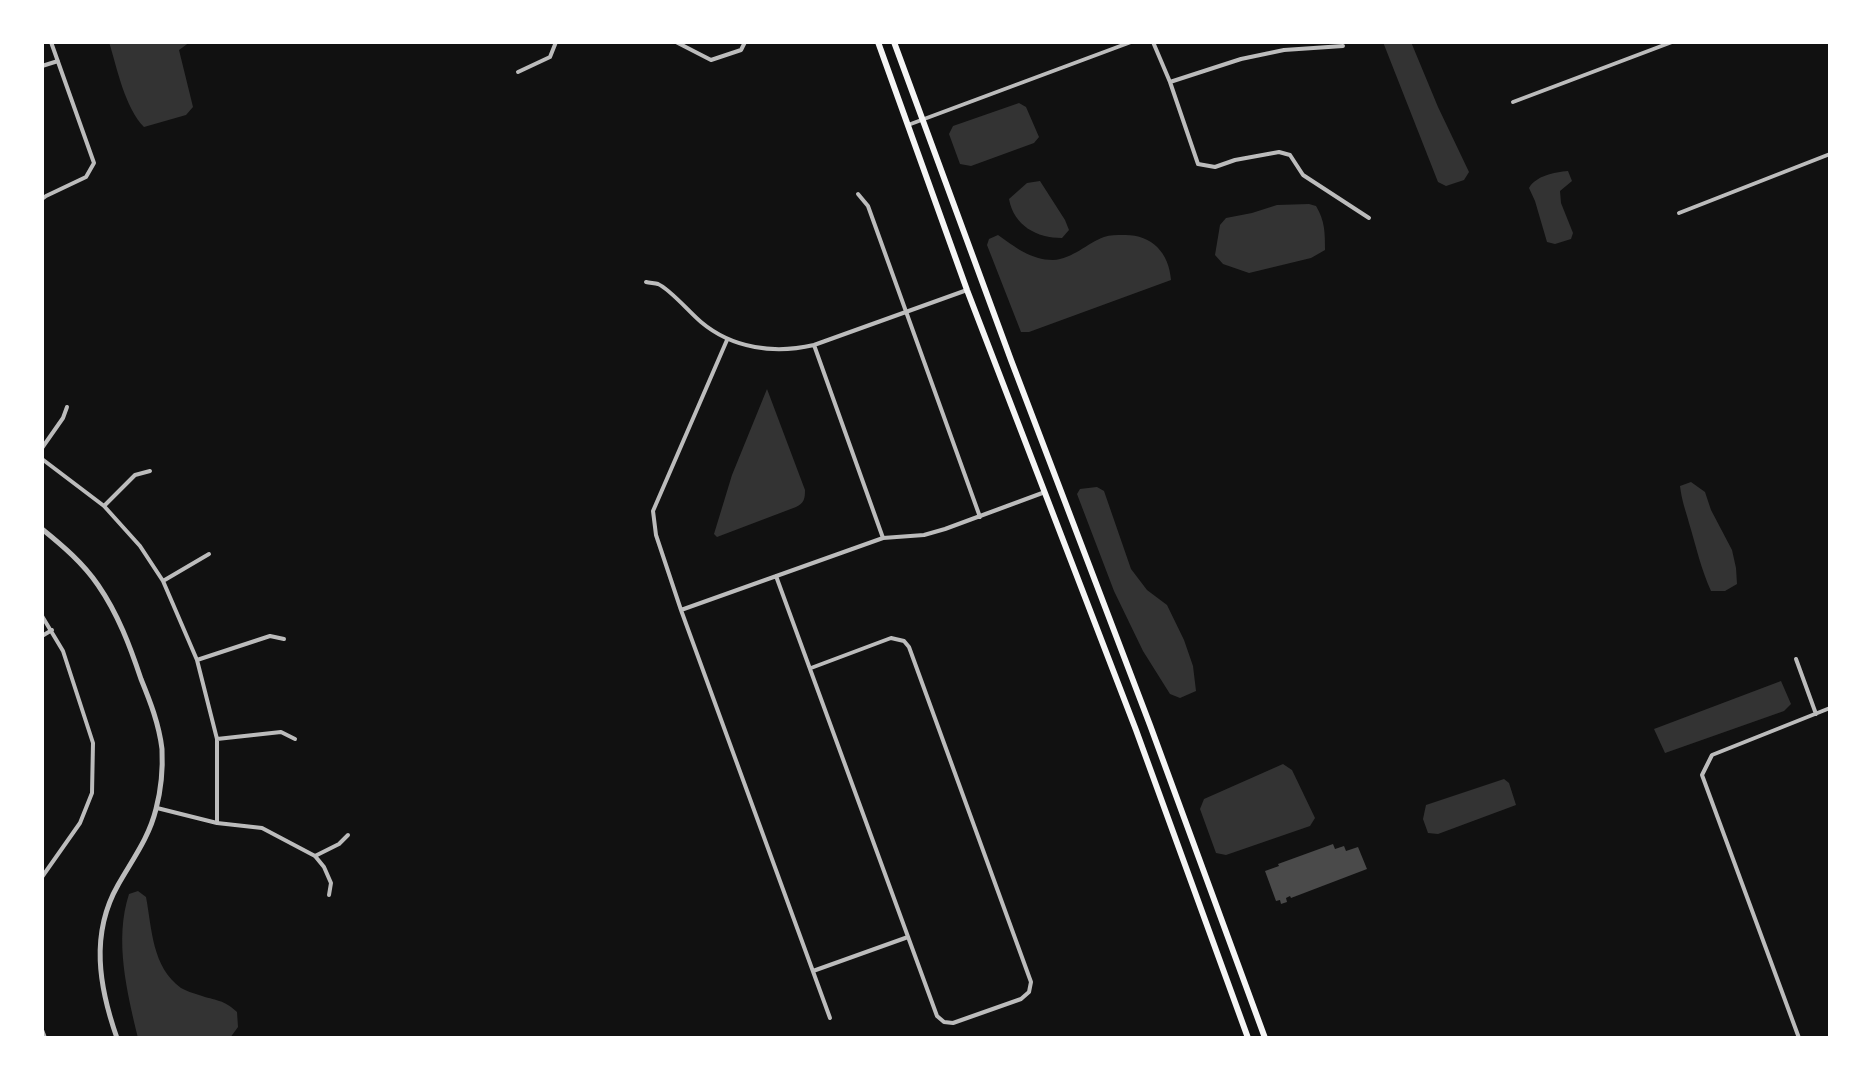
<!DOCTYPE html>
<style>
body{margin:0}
#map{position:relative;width:1872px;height:1080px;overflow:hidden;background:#111;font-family:Montserrat,sans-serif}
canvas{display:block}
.frame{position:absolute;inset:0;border:44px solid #fff;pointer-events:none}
</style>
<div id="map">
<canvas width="1872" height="1080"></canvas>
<div class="frame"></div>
</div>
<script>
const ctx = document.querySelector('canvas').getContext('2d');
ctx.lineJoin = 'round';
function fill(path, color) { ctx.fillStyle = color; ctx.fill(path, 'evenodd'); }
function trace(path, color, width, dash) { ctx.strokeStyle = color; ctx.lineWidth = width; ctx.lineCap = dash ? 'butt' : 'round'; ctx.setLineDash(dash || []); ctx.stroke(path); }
fill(new Path2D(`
 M109,42h81l-11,8 14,57 -7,8 -42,12c-19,-19 -27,-59 -35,-85z
 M1383,42h28l27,65 31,65 -5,8 -18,6 -8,-4z
 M1019,103l7,4 13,30 -5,6 -63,23 -11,-2 -11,-30 4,-8z
 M1568,171l4,10 -12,10 1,12 12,30 -2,6 -16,5 -8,-2 -12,-41 -6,-13c7,-12 25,-16 39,-17z
 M1040,181l25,39 4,10 -7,8c-25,0 -48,-12 -53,-39l18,-16z
 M1309,204l7,2c9,15 9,27 9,44l-14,8 -62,15 -26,-9 -8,-9 5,-30 6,-7 26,-5 25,-8z
 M998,235c17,12 33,25 55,25 20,-1 34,-17 51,-23 6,-2 13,-2 19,-2 28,-1 46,17 48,45l-142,52h-8l-34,-87 2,-6z
 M767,389l38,101c0,9 -1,13 -9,17l-79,30 -3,-3 18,-59z
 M1691,482l14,10 6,18 21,40 4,18 1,16 -12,7h-14c-10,-22 -15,-45 -22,-68 -4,-15 -7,-21 -9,-37z
 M1097,487l7,4 27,78 16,21 20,15 17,35 9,26 3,25 -16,7 -10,-4 -27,-43 -29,-60 -37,-97 3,-5z
 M1781,681l10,23 -7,7 -119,42 -11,-24z
 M1283,764l9,6 23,48 -5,8 -84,29 -10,-2 -16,-44 4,-10z
 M1504,779l5,4 7,22 -78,29 -10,-1 -5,-14 3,-14z
 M138,891l8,6c6,32 6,70 35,91 5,3 12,5 18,7 17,6 24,4 38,17l1,15 -8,11h-92c-11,-46 -24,-98 -9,-144z`), '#333');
fill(new Path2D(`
 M1333,844l2,5 9,-3 2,5 12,-4 9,22 -76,29 -1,-2 -4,2 1,4 -6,2 -1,-4 -4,1 -11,-30 14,-5 -1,-2z`), '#4a4a4a');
trace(new Path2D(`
 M676,42l35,18 30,-10 4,-8
 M1153,42l17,40 28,82 17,3 20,-7 44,-8 11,3 13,20 66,43
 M42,66l16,-5
 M518,72l32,-15 6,-15
 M1170,82l71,-23 43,-9 59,-4
 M1513,102l159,-60
 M908,125l223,-83
 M858,194l10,12 112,311
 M42,199l4,-3 40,-19 8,-14 -43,-121
 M1679,213l151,-59
 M646,282c4,1 9,1 12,2 12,5 32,29 43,38 32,27 74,32 113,23l153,-55
 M727,340l-74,171 3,24 25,75 149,408
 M814,345l69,193
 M42,448l21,-30 4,-11
 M42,459l62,47 36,40 23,35 34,79 20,79v84
 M104,506l31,-31 15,-4
 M776,576l161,440 7,6 9,1 68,-24 8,-7 2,-10 -122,-335 -5,-6 -13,-3 -80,30
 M163,581l46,-27
 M681,610l202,-72 41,-3 21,-6 100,-37
 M42,616l21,35 30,92 -1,50 -12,30 -38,54
 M42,636l10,-6
 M1796,659l20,55
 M197,660l73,-24 14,3
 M217,739l64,-7 14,7
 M157,808l60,15 45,5 53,28 9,11 7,16 -2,12
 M315,856l24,-12 9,-9
 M813,971l95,-34
 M42,1030l3,8
 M1799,1038l-97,-263 10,-20 118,-47`), '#bcbcbc', 4);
trace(new Path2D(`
 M42,529c21,17 41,34 56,56 20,29 32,61 43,94 9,22 18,45 21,70 1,20 -1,41 -6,60 -7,29 -24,51 -38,76 -28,49 -19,102 -1,153`), '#bcbcbc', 5);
trace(new Path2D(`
 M878,42l89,248 169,440 112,308
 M894,42l117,318 139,365 115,313`), '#f5f5f5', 6);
</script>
